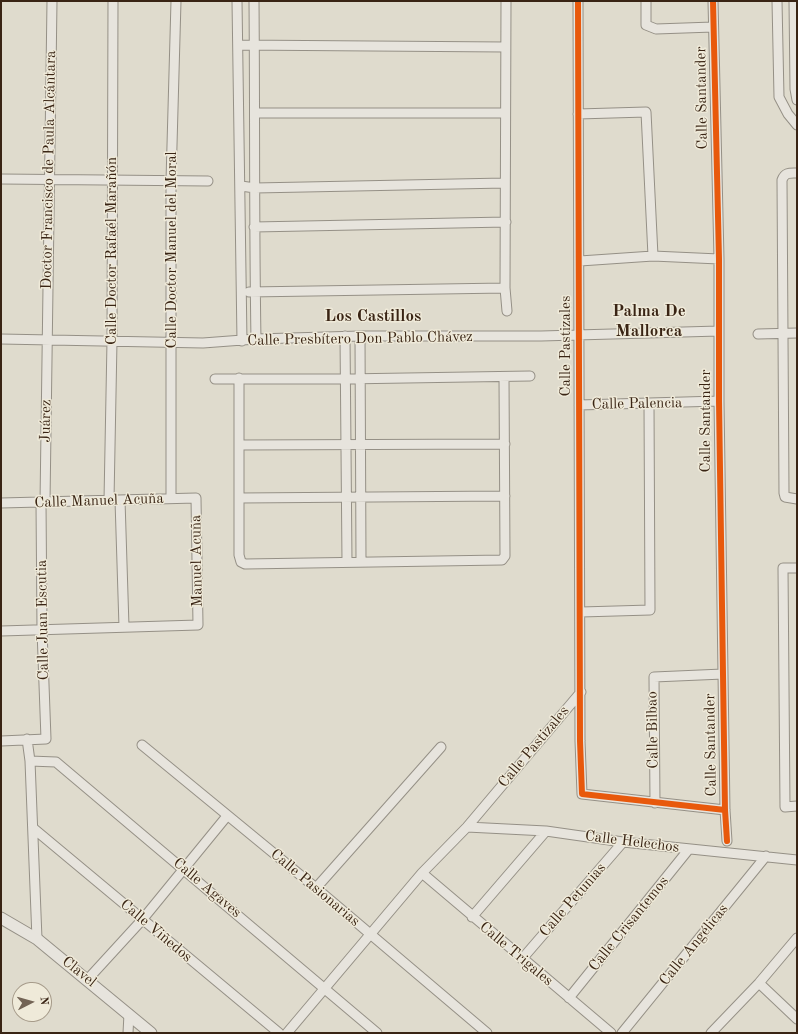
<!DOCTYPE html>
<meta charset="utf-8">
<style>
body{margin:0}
#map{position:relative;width:798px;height:1034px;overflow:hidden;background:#dfdbcd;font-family:"Old Standard TT",serif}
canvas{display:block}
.frame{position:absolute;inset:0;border:2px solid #392414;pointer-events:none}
.north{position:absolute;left:12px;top:982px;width:40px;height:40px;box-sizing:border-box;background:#efead9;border:1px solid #a69b8a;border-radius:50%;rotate:84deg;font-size:11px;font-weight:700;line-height:16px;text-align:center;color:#392414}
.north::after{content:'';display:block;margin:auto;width:14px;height:18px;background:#736455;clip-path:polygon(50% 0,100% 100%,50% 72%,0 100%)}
</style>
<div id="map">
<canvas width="798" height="1034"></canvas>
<div class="frame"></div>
<div class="north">N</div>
</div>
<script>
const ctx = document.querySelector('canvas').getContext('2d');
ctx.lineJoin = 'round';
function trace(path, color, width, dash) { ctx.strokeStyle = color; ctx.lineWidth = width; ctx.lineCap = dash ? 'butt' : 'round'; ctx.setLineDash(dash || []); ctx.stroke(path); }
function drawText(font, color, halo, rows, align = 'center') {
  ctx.font = font + ' "Old Standard TT",serif'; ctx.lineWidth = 3; ctx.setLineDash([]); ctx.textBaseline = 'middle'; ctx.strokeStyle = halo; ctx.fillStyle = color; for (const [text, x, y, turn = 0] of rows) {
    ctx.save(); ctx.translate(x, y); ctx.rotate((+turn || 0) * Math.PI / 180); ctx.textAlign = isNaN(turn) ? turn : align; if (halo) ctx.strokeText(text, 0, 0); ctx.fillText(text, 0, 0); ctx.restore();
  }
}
const minor = new Path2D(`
 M237,1l5,340
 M254,1c1,113 0,225 2,338
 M506,1l-1,287 2,23
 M578,1l2,740 2,53 143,16
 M646,1v24l10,4 57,-2
 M713,1l6,258v142l6,409 2,31
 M777,1l2,96 9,17 9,11
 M794,1l1,88 2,11
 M238,45l267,2
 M255,113h250
 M578,114l68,-2 7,144
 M797,173c-7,0 -12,-1 -15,7l2,313 1,4 12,2
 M1,179l207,2
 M241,186l14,2 250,-5
 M254,227l252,-5
 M580,261l73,-5 66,3
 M249,292l256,-4
 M758,334l39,-1
 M345,336l2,226
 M360,336l1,225
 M1,339l202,4 53,-4 104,-3h181l178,-5
 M239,378v177l2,7 4,2 257,-4 3,-4 -1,-179
 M215,379h130l185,-3
 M579,405l140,-4
 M239,445l266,-1
 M171,498v-317l5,-180
 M240,498l265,-2
 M109,500l3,-159 1,-340
 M120,500l4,127
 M45,502l7,-501
 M1,503l195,-5 2,127 -197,6
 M797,568h-14l2,239 12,-1
 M581,612l69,-2 -1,-206
 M27,739l3,22 7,178
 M1,741l45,-2 -4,-109 -1,-128
 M142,745l174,143 171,145
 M30,761l26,1 321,271
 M655,803l-1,-126 69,-3
 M467,827l79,4 77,11 174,18
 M33,828l246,205
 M422,873l189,160
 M316,888l125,-141
 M472,917l74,-86
 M522,959l101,-117
 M88,979l54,-59 85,-104
 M759,983l38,36
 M569,998l120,-149
 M128,1033l1,-19
 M287,1033l135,-160 45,-46 114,-135
 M622,1033l144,-177
 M711,1033l48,-50 38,-45`);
const tertiary = new Path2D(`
 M1,918l36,21 114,94`);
trace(minor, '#959086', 11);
trace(tertiary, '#959086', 13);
trace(minor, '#e7e4dd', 9);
trace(tertiary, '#e7e4dd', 11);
trace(new Path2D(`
 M578,1l2,740 2,53 143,16
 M713,1l6,258v142l6,409 2,31`), '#e8590c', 6);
drawText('15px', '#392414', '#efead9', [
 ["Calle Santander",702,98,-91],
 ["Doctor Francisco de Paula Alcántara",49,170,-89],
 ["Calle Doctor Manuel del Moral",172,250,-90],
 ["Calle Doctor Rafaél Marañón",112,251,-90],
 ["Calle Presbítero Don Pablo Chávez",360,339,-1],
 ["Calle Pastizales",566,346,-90],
 ["Calle Palencia",637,404,-1],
 ["Juárez",46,421,-89],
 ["Calle Santander",706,421,-90],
 ["Calle Manuel Acuña",99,501,-2],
 ["Manuel Acuña",197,561,-91],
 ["Calle Juan Escutia",43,620,-91],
 ["Calle Bilbao",653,730,-91],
 ["Calle Santander",711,745,-91],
 ["Calle Pastizales",534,747,-50],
 ["Calle Helechos",632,842,7],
 ["Calle Agaves",207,888,40],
 ["Calle Pasionarias",315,888,40],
 ["Calle Petunias",573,900,-49],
 ["Calle Crisantemos",629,924,-51],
 ["Calle Viñedos",156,931,40],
 ["Calle Angélicas",694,945,-51],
 ["Calle Trigales",516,954,40],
 ["Clavel",79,972,39]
]);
drawText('bold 17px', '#392414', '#efead9', [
 ["Palma De",649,312],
 ["Mallorca",649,332],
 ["Los Castillos",373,317]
]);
</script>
